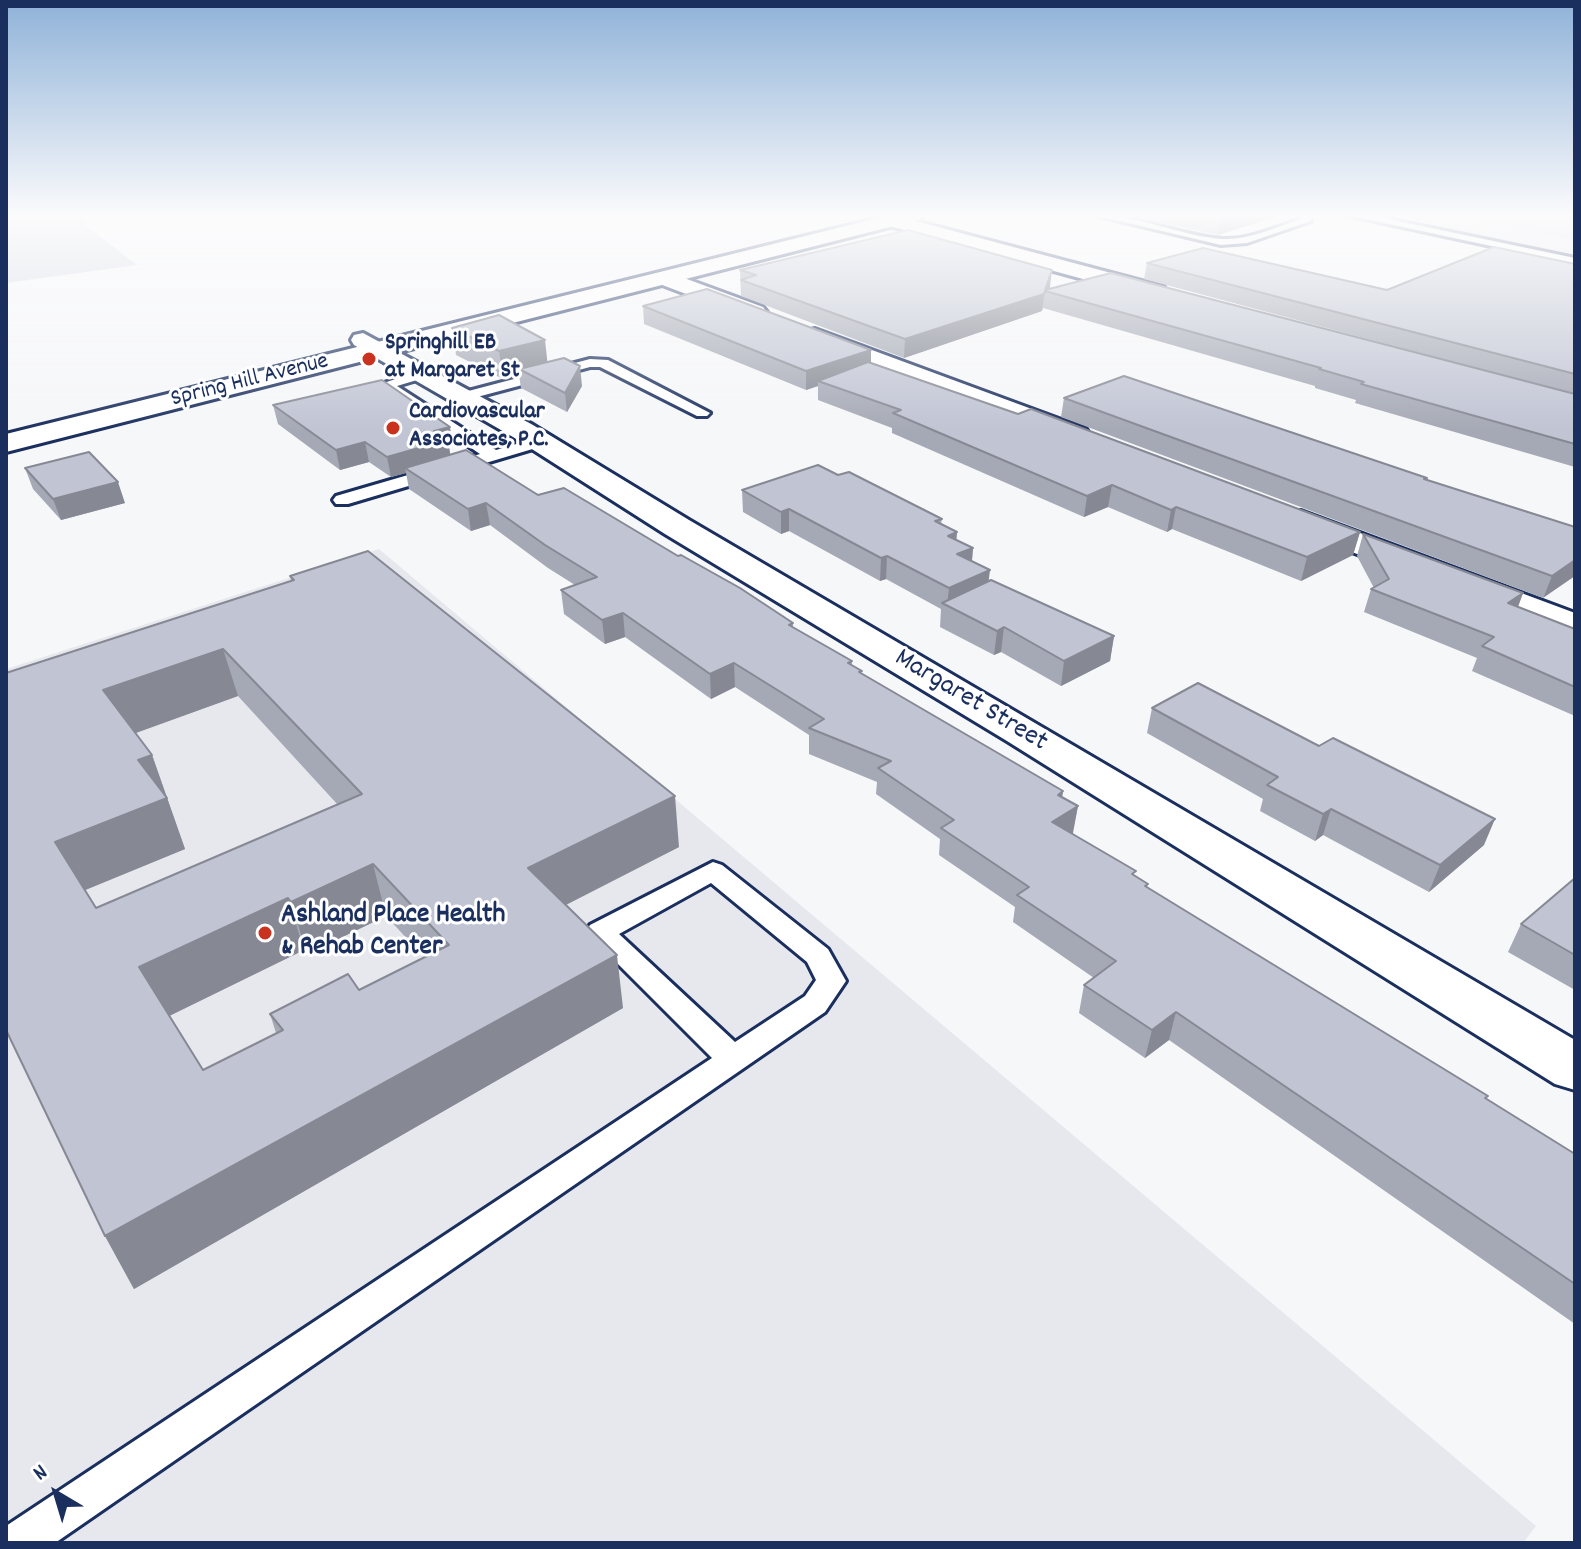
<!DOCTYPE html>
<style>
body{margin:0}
#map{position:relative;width:1581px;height:1549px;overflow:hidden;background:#f6f7f9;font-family:Dekko,sans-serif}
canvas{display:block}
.frame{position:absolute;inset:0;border:8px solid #1b2f5e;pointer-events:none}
.north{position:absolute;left:16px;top:1453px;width:80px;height:80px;-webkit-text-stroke:6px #fff;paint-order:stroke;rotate:322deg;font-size:22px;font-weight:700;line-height:32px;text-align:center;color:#1b2f5e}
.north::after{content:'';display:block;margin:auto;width:28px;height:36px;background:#1b2f5e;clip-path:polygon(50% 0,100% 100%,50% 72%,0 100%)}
</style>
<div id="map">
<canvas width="1581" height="1549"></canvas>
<div class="frame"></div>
<div class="north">N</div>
</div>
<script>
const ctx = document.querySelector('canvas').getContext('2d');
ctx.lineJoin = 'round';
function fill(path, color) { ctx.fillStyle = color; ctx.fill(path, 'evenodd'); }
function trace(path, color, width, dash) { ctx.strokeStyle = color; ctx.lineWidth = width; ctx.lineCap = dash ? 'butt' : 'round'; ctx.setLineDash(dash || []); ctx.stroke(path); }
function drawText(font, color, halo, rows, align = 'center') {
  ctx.font = font + ' Dekko,sans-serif'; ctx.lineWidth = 6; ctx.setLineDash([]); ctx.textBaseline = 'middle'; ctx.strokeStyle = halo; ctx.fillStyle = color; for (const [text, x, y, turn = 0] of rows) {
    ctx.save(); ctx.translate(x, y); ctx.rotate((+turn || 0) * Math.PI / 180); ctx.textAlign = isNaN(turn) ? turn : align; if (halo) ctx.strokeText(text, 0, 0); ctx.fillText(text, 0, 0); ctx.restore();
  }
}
fill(new Path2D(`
 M1331,215h244v51z
 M379,549l1157,977 -13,17h-1517v-874z`), '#e6e8ee');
fill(new Path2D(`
 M6,215h75l4,10 52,40 -131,18z
 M1448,215h127v25z`), '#d6d9e2');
const service = new Path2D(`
 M1095,215c44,0 85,21 128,24 26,1 53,-12 78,-20l-1,-4h10l1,6 -64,22 -26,2z
 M1347,215h22l206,43v6z
 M590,359l18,1 102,53 -3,3h-10l-97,-49h-10l-128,34 -7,-4 2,-3z
 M422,370l5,1v6l-30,9 99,64 44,-13 8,5 -2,3 -198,59h-12l-3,-4 3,-4 144,-42 -102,-69z
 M713,862l9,3 106,84 18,32 -21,31 -770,531h-49v-17l706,-468 -126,-126 4,-7zM711,883l96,79 9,18 -11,16 -70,46 -116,-108z`);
const minor = new Path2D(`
 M893,215l271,72 3,5 -11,7 -270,-74 -3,-4 3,-4z
 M665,271l98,36 4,5 -4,5h-16l-90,-34 -3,-5z
 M815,329l271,100 4,6 -4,6 -10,3 -10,-3 -260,-100 -3,-5 3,-5z
 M363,333l170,92 156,95 886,520v50l-20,-6 -548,-343 -342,-207 -152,-97 -159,-92 -3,-5 3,-5z
 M1301,511l274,102v24l-286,-109 -4,-7 4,-7z`);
const primary = new Path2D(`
 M890,215h33l-2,4 -915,233v-18z`);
trace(service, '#1b2f5e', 6);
trace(minor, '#1b2f5e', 6);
trace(primary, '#1b2f5e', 6);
fill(service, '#fff');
fill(minor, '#fff');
fill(primary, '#fff');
fill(new Path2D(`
 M1125,215h156l-63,20z
 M1147,263l240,27 188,-26v203l-220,-64 1,-3 -41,-12v-2l-272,-78 -1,3 -138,47 -163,-62 -1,-26 310,17 -1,2 412,75 -317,-85z
 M643,306l228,44v13l489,169 -7,23 -52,26 -129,-52 -5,3 -59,-25 -24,10 -192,-84v-5l-74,-28v-14l-12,4 -162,-66z
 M452,328l96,34 34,24 -15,26 -46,-24 -2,-13 -16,4 -47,-24z
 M1064,398l363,80 -1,2 149,47 -32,71 -482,-181z
 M273,405l180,41 -4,1 1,8 228,101 115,67v5l59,33v4l10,9 201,117 -1,6 16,9 -6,27 76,51 -1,3 341,209 -2,3 89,55v170l-406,-284 -24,18 -66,-45 5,-28 10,-7 -81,-56 2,-15 -76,-52 1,-16 -64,-45 1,-12 -68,-28v-19l-74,-48 -24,12 -86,-62 -20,7 -41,-30 -3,-24 14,-5 -27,-17 -58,-43 -19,6 -62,-42 -3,-16 -15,4 -22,-15 -29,8 -62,-46z
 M25,468l100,35 -64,17 -28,-31z
 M838,475l104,44 -1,5 16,8 -1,8 17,8 -1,13 16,20 126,55 -4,25 -49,25 -60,-34 -7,3 -54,-28 1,-18 -55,-30 -6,2 -91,-50 -8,3 -38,-22 -1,-22z
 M1363,534l160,59 -5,14 57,22v87l-103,-45 5,-13 -113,-46 7,-23 3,-1 -17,-32z
 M290,576l389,271 -113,58 57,103 -489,281 -29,-53 -99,-563 285,-92zM238,696l100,109 -242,103 -11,-18 100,-41 -33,-94 -17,-22zM386,916l38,41 -65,33 -89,24 6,19 -73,37 -34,-54 135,-66 3,4z
 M1152,708l332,137 -55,47 -106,-57 -8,6 -55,-30 3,-12 -116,-66z
 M1575,878v112l-67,-38 13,-28z`), '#a5a9b5');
fill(new Path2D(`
 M1222,215h59l-63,20z
 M1052,270l-2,17 -2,5 -3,-1z
 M1045,291l-3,20 -138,47 1,-19z
 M545,340l3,27 -29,2v6l-16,4 -4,-28z
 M871,350v19l-53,12v5l-12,4v-19z
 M580,366l2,20 -15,26 -2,-19z
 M450,427l3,19 -4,1 2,12 -46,9 1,5 -15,4 -4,-20 47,-26z
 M365,442l4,20 -29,8 -4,-20z
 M118,482l7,21 -64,17 -8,-21z
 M1112,485l-4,22 -24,10 3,-21z
 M486,503l4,22 -19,6 -3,-22z
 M1176,507l-4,22 -5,3 4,-22z
 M789,509v22l-8,3v-22z
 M957,532l-2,23 -7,-19z
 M1360,532l-7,23 -52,26 6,-24z
 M973,548l-2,23 -14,-17z
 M887,556l-1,23 -6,2 1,-23z
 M1575,560v16l-32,22 9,-22z
 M990,570l-3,24 -40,12 2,-18z
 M1523,593l-9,24 -6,-14z
 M623,613l2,24 -20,7 -3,-24z
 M1004,627l-3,25 -7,3 3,-24z
 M1114,636l-4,25 -49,25 3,-25z
 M223,649l15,47 -116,42 -19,-48z
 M734,663l1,24 -24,12 -1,-25z
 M152,755l33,94 -107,44 -23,-51 83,-82z
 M1063,791l-4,27 19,-12 -5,27 -25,15 10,-53z
 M675,796l4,51 -143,73 -8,-52z
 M1331,809l-8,26 -8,6 8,-27z
 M1495,819l-11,26 -55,47 11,-27z
 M373,864l13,52 -79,38 -16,-52z
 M288,898l16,52 -143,70 -22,-53z
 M617,955l6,53 -489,281 -29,-53z
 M1176,1012l-7,28 -24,18 7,-28z`), '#868994');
const building = new Path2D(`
 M908,230l144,40 -7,20 66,-17 464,121v50l-214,-60 3,-2 -45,-13 2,-1 -276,-77 -1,3 -139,45 -164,-59 15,-5 -16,-5z
 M1494,247l81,17v110l-428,-111 56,-15 184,42z
 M707,289l164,61 -65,21 -163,-65z
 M499,315l46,25 -46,11 -47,-23z
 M564,358l16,8 -15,27 -46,-24z
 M868,362l150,52 13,-5 329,123 -53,25 -131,-50 -5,3 -59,-25 -25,11 -194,-83 8,-3 -83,-29z
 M1124,376l303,102 -3,1 151,48v33l-23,16 -488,-178z
 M382,380l68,47 -16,4 13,9 -60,17 -22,-15 -29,8 -63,-45z
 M466,450l72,45 26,-7 114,68 3,-1 59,33 53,35 -4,2 63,36 -4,2 14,8 -3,1 204,119 -5,4 20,11 -26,16 84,49 -4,3 16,10 -3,2 343,210 -3,2 90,56v130l-399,-272 -24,18 -68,-45 32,-24 -99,-66 12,-8 -88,-59 13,-8 -76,-52 13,-7 -82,-33 15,-9 -90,-56 -24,11 -87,-61 -21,7 -41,-30 36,-13 -52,-32 -59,-42 -18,6 -63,-41z
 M89,452l29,30 -65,17 -28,-31z
 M818,465l20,10 11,-3 93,47 -7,2 22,11 -9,4 25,12 -16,6 33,16 -41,18 -62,-32 -6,2 -92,-49 -8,3 -39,-22z
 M1363,534l160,59 -15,10 67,26v58l-93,-41 12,-9 -123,-48 18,-10z
 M368,551l307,245 -147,72 89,87 -512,281 -99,-206v-357l288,-93 -4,-4zM223,649l139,145 -266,114 -41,-66 112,-44 -29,-38 14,-5 -49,-65zM373,864l76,81 -90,45 -11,-16 -78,40 13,16 -80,40 -64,-103 149,-69 3,4z
 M991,580l123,56 -50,25 -60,-34 -7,4 -55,-28z
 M1198,683l121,63 14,-8 162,81 -55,46 -109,-56 -8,5 -56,-29 11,-8 -126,-69z
 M1575,878v77l-54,-31z`);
fill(building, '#c0c4d3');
trace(building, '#868994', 2);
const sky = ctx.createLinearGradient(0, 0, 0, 432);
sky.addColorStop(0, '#8fb2d8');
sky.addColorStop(0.5, '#fbfbfc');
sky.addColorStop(1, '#fbfbfc00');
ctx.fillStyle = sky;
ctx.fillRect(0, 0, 1581, 432);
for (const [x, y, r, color] of [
 [369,359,8,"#c8321e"],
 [393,428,8,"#c8321e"],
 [265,933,8,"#c8321e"]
]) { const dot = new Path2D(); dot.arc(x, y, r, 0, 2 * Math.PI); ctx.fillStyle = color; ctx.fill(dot); trace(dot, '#fff', 3); }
drawText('bold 24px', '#1b2f5e', '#fff', [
 ["Springhill EB",385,345],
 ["at Margaret St",385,373],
 ["Cardiovascular",409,414],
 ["Associates, P.C.",409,442]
], 'left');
drawText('24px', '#1b2f5e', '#fff', [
 ["Spring Hill Avenue",250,382,-14]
]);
drawText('28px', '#1b2f5e', '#fff', [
 ["Margaret Street",970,702,31]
]);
drawText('bold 28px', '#1b2f5e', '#fff', [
 ["Ashland Place Health",281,917],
 ["& Rehab Center",281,949]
], 'left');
</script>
